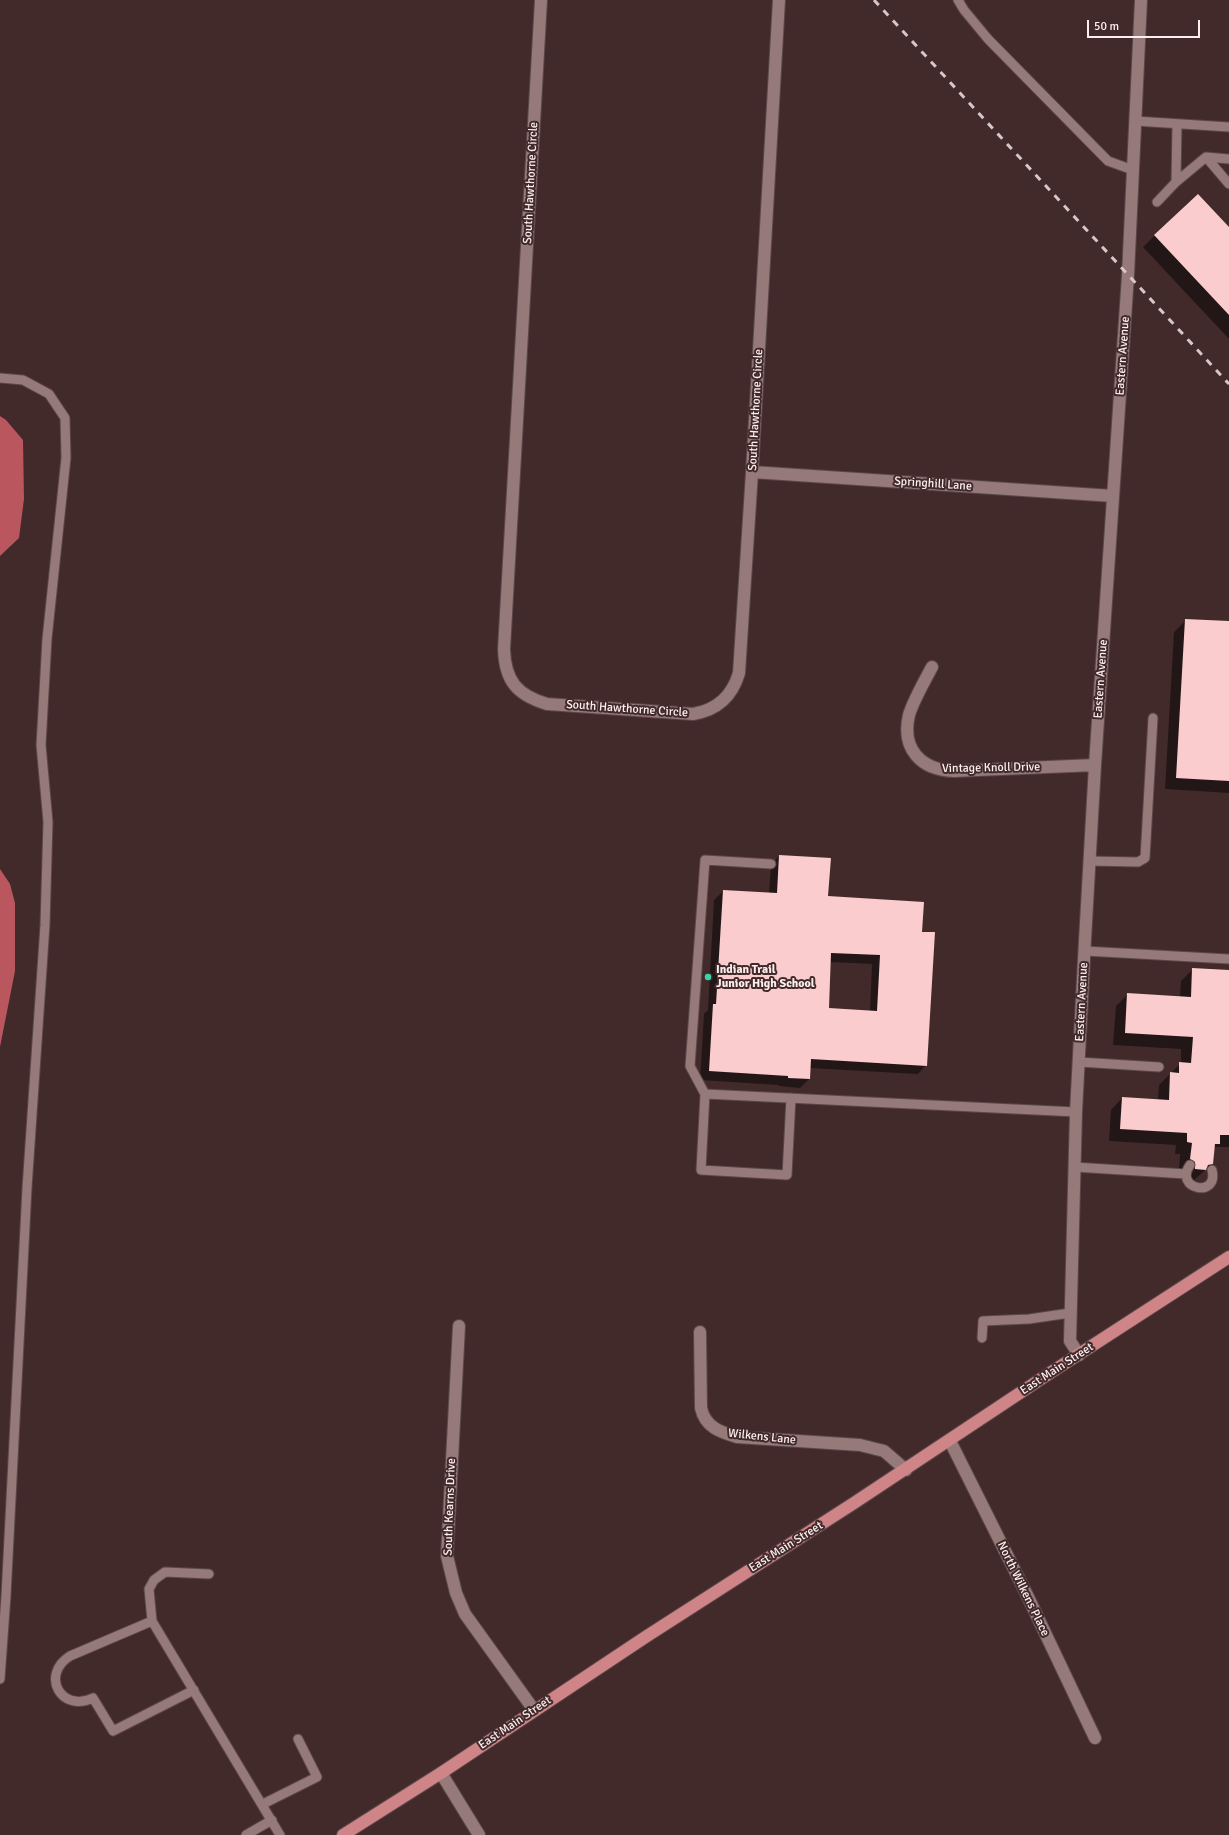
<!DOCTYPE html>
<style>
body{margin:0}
#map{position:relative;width:1229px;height:1835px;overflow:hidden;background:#422a2b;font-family:Signika,sans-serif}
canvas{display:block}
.scale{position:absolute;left:1087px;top:20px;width:113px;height:18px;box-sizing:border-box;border:2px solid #fdefef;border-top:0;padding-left:5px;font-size:12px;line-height:14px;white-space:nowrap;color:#fdefef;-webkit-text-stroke:3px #422a2b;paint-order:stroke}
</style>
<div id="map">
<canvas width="1229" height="1835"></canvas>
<div class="scale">50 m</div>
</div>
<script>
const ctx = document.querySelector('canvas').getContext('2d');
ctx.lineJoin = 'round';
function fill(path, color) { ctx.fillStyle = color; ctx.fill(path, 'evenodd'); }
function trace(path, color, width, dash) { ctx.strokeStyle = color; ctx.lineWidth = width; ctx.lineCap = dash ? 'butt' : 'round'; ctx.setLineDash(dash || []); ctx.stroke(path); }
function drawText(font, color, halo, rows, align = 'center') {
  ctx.font = font + ' Signika,sans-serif'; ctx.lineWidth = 4; ctx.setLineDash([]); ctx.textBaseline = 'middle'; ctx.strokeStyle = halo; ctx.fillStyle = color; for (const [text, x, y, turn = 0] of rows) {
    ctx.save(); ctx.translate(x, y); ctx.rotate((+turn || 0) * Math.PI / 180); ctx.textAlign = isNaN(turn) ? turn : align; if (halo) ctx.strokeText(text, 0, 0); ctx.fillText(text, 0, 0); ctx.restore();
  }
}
fill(new Path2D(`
 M0,416l6,4 17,20 1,59 -5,39 -19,18z
 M0,869l10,15 5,19v68l-15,76z`), '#ba565e');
fill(new Path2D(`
 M1229,228v111l-86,-92 12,-12z
 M1186,620l43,2v171l-64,-4 9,-157z
 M779,856l48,41 94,36 5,132 -8,9 -108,-6 -1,11 -9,9 -21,-2v-1l-79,-5 4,-66 4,-4 6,-110 9,-9 46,3 2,-29zM830,962l42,2 -2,47 -42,-2z
 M1193,969l36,2v176h-14l-1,2 -2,15 -19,17 -14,-10 1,-17h-5l1,-9 -67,-4 2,-31 11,-12 36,2 1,-15 22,-22v-14l-68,-4 3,-39 12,-12 52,3 1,-16z`), '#0007');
fill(new Path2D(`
 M1198,194l31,33v88l-75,-80z
 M1185,619l44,2v160l-53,-3z
 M779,855l52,3 -3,38 96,6 -2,30h13l-8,134 -116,-7 -1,20 -22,-1v-2l-79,-5 4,-67h3l7,-114 54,3zM831,953l49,2 -3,56 -48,-3z
 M1192,968l37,2v165h-9v9h-5l-2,20 -5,1 -2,5 -11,-1v-7l-5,-3 2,-16 -5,-1v-9l-67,-4 2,-32 47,3 1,-28 9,1v-11l12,1 2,-26 -68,-4 2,-40 64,4z`), '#facccd');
const lane = new Path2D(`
 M958,0l6,10 24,29 120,122 25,9
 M1135,121l94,6
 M1206,157l23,2
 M1176,182l1,-58
 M1157,202l19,-20 30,-25 23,27
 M0,378l23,2 26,14 16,24 1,40 -19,181 -6,106 7,77 -3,103 -18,263 -21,408 -6,83
 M1089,861l49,1 7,-4 8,-140
 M771,864l-66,-4 -15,206 15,28 371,18
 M1085,951l144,8
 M1079,1062l80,5
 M705,1094l-4,76 86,5 4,-77
 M1190,1165c-17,24 29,34 22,5
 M1074,1167l112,7
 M982,1338l1,-17 46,-2 41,-6
 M209,1574l-44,-2 -11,8 -5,9 3,32 128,214
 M152,1621l-82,35c-30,19 -9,57 23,42l20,33 81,-41
 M263,1804l54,-27 -19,-38
 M246,1835l26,-15`);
const street = new Path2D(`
 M541,0l-37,649c1,32 13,46 43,55l146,10c24,-4 39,-17 46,-41l13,-201 27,-472
 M752,472l361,24
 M932,667c-7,13 -19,34 -23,48 -8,34 12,55 45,56l141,-6
 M459,1326l-12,230 9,37 9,21 69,96
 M700,1332l1,76c4,19 19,24 36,29l123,8 24,6 22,19
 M1079,1355l-9,-14 6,-229 9,-172 10,-175 33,-490 13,-275
 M950,1441l78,156 67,141
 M441,1773l38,62`);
const primary = new Path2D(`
 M343,1835l98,-62 206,-137 207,-133 199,-132 176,-114`);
trace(lane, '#5b4748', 11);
trace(street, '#5b4748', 14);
trace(primary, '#5b4748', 14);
trace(lane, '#967979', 9);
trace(street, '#967979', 12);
trace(primary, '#cf8588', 12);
trace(new Path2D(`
 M874,0l355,384`), '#d7c7c7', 3, [7, 7]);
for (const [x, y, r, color] of [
 [708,977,4,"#3ad4a5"]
]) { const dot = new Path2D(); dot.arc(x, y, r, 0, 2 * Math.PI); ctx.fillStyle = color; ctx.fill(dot); trace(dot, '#422a2b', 1.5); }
drawText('12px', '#fdefef', '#422a2b', [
 ["South Hawthorne Circle",531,183,-87],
 ["Eastern Avenue",1123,356,-86],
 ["South Hawthorne Circle",756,410,-87],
 ["Springhill Lane",933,484,4],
 ["Eastern Avenue",1101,679,-86],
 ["South Hawthorne Circle",627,709,4],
 ["Vintage Knoll Drive",991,768,-1],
 ["Eastern Avenue",1082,1002,-87],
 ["East Main Street",1057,1369,-33],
 ["Wilkens Lane",762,1437,6],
 ["South Kearns Drive",450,1507,-88],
 ["East Main Street",786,1547,-32],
 ["North Wilkens Place",1023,1589,64],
 ["East Main Street",515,1723,-34]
]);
drawText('bold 12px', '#fdefef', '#422a2b', [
 ["Indian Trail",716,970],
 ["Junior High School",716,984]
], 'left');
</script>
